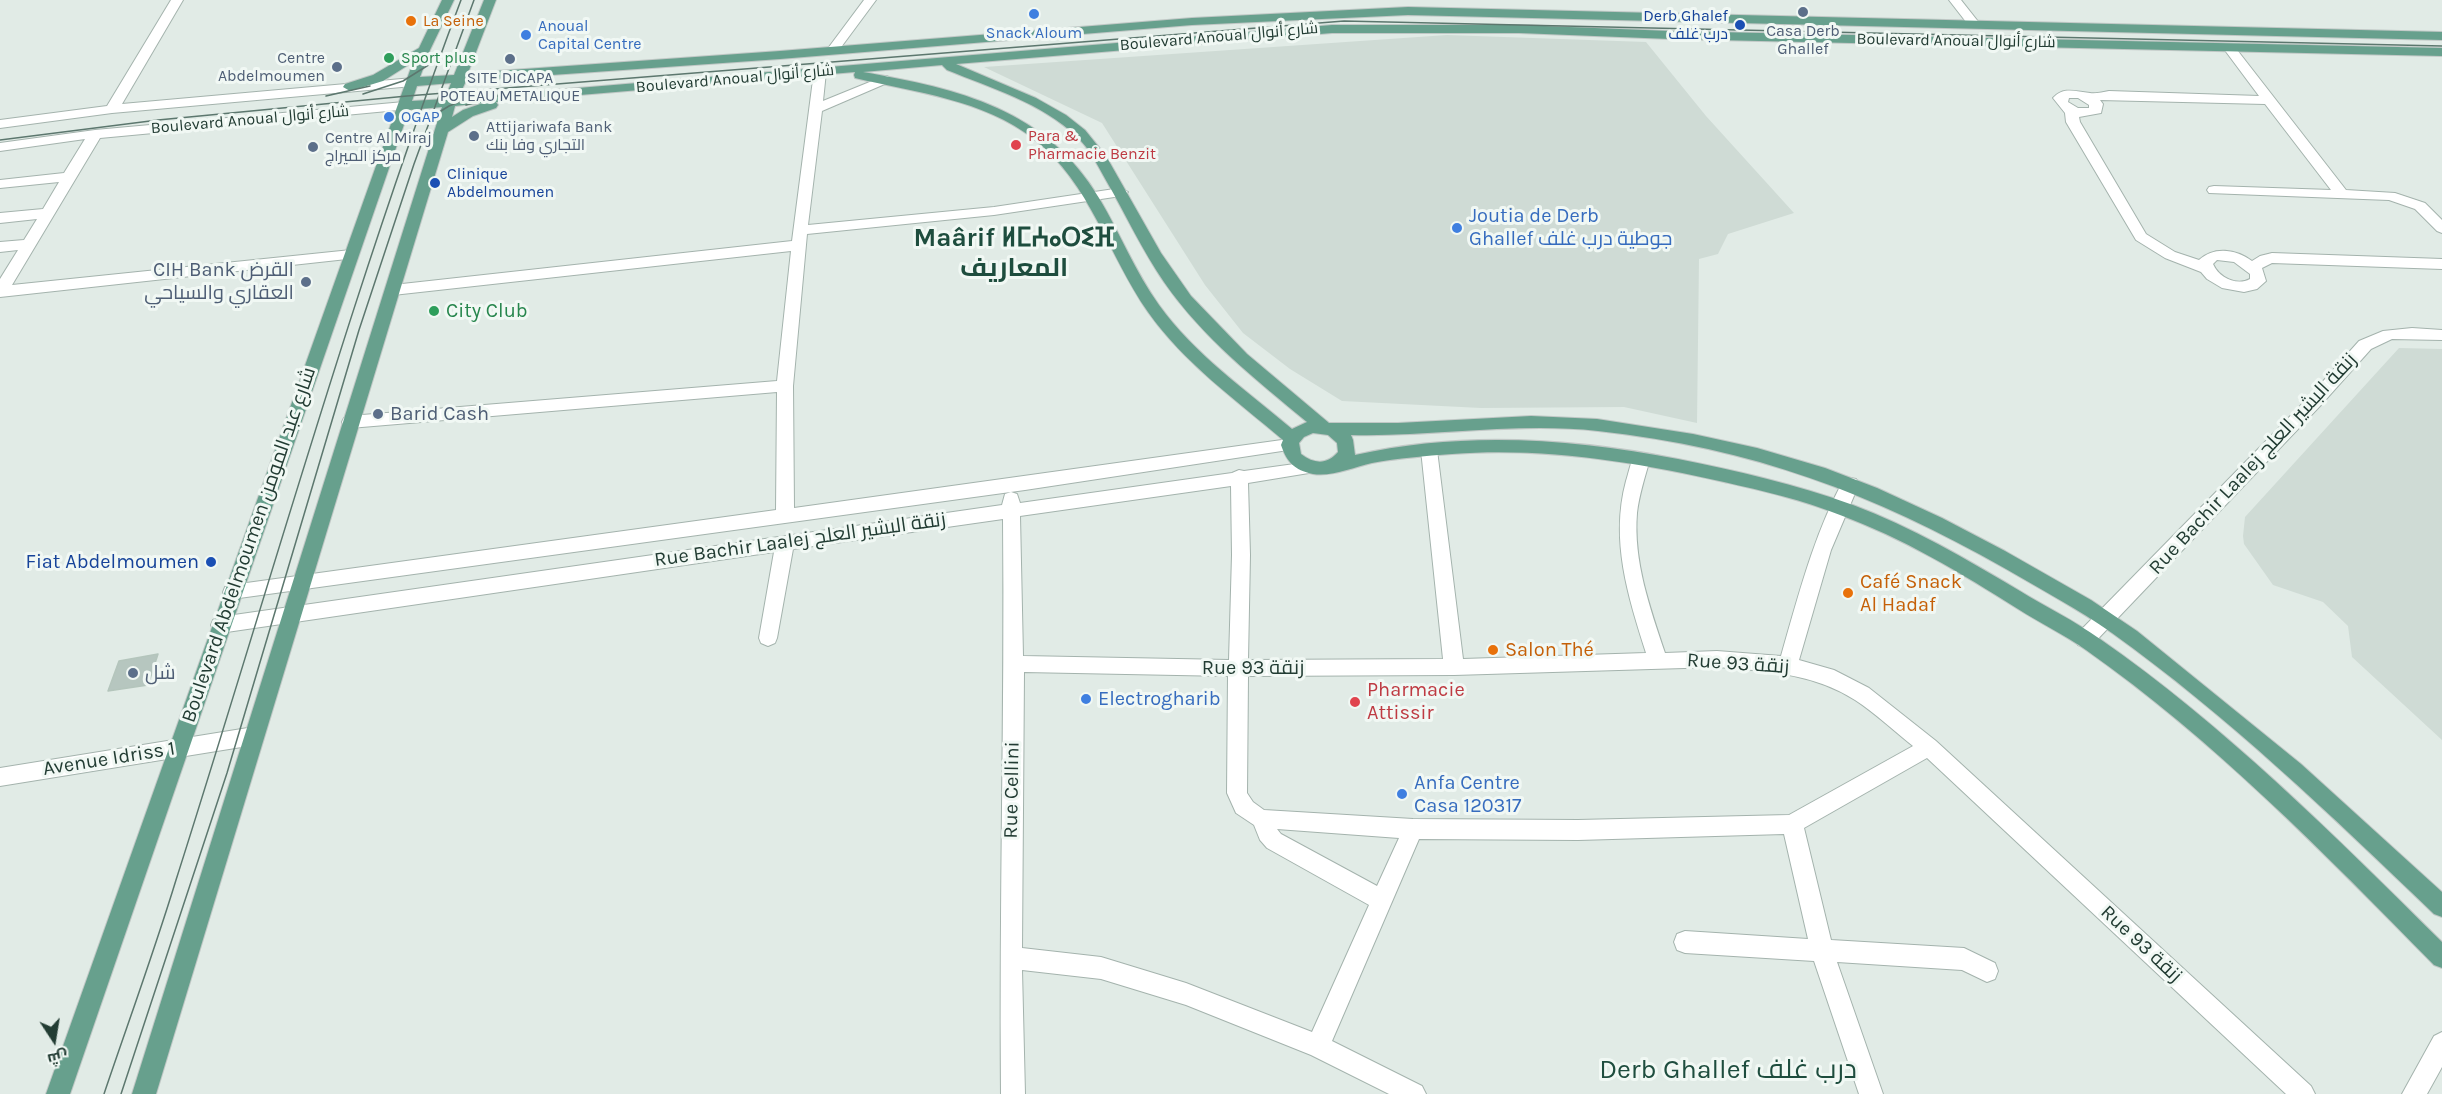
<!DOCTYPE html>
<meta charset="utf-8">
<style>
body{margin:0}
#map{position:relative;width:2442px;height:1094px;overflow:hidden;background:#e1ebe6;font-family:Karla,Cairo,sans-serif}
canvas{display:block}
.north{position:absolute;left:24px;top:1010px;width:60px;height:60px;-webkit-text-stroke:4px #f1f8f4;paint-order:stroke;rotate:168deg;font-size:16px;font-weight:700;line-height:24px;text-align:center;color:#223c33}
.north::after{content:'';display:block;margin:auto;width:21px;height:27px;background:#223c33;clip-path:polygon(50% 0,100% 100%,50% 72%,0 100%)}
</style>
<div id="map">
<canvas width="2442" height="1094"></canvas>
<div class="north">ش</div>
</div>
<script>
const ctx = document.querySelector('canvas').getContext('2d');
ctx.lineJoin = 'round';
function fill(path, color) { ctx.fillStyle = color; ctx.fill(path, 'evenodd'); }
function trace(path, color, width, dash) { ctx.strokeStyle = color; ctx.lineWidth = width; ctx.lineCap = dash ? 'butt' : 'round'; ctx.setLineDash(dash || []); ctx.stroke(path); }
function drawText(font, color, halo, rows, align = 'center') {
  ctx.font = font + ' Karla,Cairo,"Noto Sans Tifinagh",sans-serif'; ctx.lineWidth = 6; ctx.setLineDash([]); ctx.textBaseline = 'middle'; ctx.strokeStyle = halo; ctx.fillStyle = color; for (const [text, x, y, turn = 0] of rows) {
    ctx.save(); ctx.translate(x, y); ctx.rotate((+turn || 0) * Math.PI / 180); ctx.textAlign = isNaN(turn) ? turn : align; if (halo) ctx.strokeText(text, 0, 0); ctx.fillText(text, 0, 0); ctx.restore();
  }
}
fill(new Path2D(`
 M1447,35l199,7 60,74 88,97 -66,21 -10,20 -19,5 -2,164 -73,-16 -143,1 -139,-7 -52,-32 -47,-36 -38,-48 -103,-162 -118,-56z
 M2399,348l43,1v391l-90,-83 -4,-31 -25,-24 -50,-17 -29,-41 -1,-8 2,-19z`), '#cfdbd5');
const building = new Path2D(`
 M158,654l-10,31 -40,6 11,-30z`);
fill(building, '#b6c6bf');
trace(building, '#b4c5bc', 1.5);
const minor = new Path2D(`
 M171,0h12l-61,104 291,-26 7,4 -7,4 -301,27 -112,15v-8l107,-14z
 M864,0h12l-40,54h-8l-2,-3z
 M1949,0h12l19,24 -2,3h-8z
 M2230,45l4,1 112,144 49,3 30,10 17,17v13l-5,-2 -22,-22 -26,-9 -180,-7 -2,-3 2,-3 5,-1 117,4 -66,-86 -165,-4 3,4 -2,9 -22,4 1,5 66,112 29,18 24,8c15,-14 37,-11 53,1l8,-5 12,-3 170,6v10l-170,-6 -10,5 4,13 -9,8 -13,3 -22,-4 -15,-9 -6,-7 -36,-14 -29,-18 -70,-118 -1,-9 -12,-15c11,-12 23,-6 37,-5 5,1 13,-1 19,-2l150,5 -35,-47zM2069,98h9l11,7v3h-11l-10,-6zM2217,260l17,2 16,12v5c-13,7 -31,-1 -37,-15z
 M820,68l6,4 -3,29 59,-24 5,-1 7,4 -72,31 -14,114 186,-18 127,-19 7,4 -7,4 -127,19 -187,19 -14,152 1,122 495,-69 6,2 2,4 -2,4 -270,41 -793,109 -7,-2 -2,-5 2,-5 7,-2 544,-75 1,-118 -427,36 -6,-2 -2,-4 2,-4 6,-2 427,-35 14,-130 -398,44 -8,-5 8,-5 399,-44 22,-169z
 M404,102l7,4 -2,3 -309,29 -88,147 339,-35 7,5 -2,3 -356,39v-18l18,-29 -18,2v-10l24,-2 13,-21 -37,4v-10l43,-4 16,-27 -59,6v-8l64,-7 21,-34 -85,12v-8l95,-13z
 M2412,328l30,2v10l-50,-1 -21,10 -51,57 -228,239 -7,2 -7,-2 -2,-6 2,-6 230,-235 51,-57 24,-10z
 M1429,444l6,2 2,4 26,209 183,-6c-18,-57 -36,-113 -20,-172 3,-9 4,-18 9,-26l6,-2 6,2 3,4c-5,18 -11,36 -13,54 -4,48 13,95 28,140l52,-2 64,5c17,-59 33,-122 63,-177l6,-1 6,1 3,5 -28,66 -32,110 35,10 35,18 67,53 375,345 4,8h-29l-359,-336 -123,70 27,112 133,8 31,15 3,8 -3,8 -8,3 -25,-12 -125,-8 46,132h-24l-45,-133 -129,-8 -8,-3 -3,-8 3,-8 8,-3 123,8 -24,-105 -206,6 -159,-1 -87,202 90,45 4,8h-37l-78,-39 -125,-50 -85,-26 -79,-9 3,124h-24c-2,-192 4,-383 2,-575l-210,30 -16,89 -2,5 -7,3 -7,-3 -2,-5 15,-86 -554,81 -7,-3 -2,-5 2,-5 7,-3 782,-112 3,-11 6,-2 6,2 3,9 212,-30 7,-3 5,1 65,-9 6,2 3,4 -3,4 -67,11 2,72 -2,105 195,-1 -22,-209 2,-4zM1231,486l1,69 -3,105 -206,-4 -3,-140zM1717,667c48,4 96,6 138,33 20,13 39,31 58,46l-124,69 -211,5 -165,-1 -149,-9 -11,-8 -6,-9 1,-117 206,-1zM1024,672l204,4 -1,117 9,20 18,12 6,15 7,8 102,57 -57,127 -126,-49 -85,-26 -79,-9zM1277,829l122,9 -22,48 -96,-52z
 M254,727l7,3 3,6 -3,6 -7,3 -254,41v-18z
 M2442,1032v35l-15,27h-25l32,-58z`);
const major = new Path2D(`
 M442,0h12l-24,50 -10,27 34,-2 30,-75h12l-28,73 312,-22 412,-33 216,-11 1034,25v8l-1034,-25 -216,10 -412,34 -314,22 -8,17 874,-73h187l151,6 772,17v8l-772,-17 -151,-6h-187l-376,31 80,34 30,17 19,15 21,26 55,97 30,43 56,58 82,69h69l133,-7 66,3 96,15 64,14 68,20 52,20 65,30 63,33 86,49 46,31 164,133 141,128v25l-8,-3c-102,-98 -206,-198 -322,-281 -34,-24 -70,-43 -106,-64 -134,-76 -253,-121 -408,-138 -82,-9 -165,6 -247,4l2,5 2,15c105,-24 217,-17 323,4 59,12 118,25 175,46 59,22 113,54 167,86 26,16 55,30 80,48 125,87 234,196 342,303v26l-8,-3c-109,-111 -220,-225 -348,-315 -21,-15 -46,-27 -68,-41 -57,-36 -115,-71 -178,-94 -37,-15 -77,-24 -116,-33 -89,-20 -180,-35 -272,-28 -27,2 -54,4 -80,9 -18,4 -40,14 -59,11 -19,-4 -26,-12 -32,-29l2,-5c-47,-40 -99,-77 -135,-128 -40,-57 -57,-128 -114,-173 -52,-40 -117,-46 -179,-61l-1,-3 1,-3 -359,30 2,3 -2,3 -23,8 -25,16 -292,962h-24l310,-987 -33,3 -339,984h-24l367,-1032 -30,19 -33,10 -7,-4 2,-3 28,-9 46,-27zM942,65l5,5c44,18 95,33 130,67 13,12 21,29 30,45 19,33 35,68 57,100 38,55 91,97 143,140l-15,7c-46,-39 -98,-75 -133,-124 -24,-33 -39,-72 -60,-107 -53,-89 -140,-109 -236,-126zM451,83l-6,16 -33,2 5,-15zM483,103l-20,7 -11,7 3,-11zM1313,433l15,2 9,8 1,9c-11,13 -24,12 -37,2l-2,-11 5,-6z`);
trace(minor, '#a4b3ad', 2);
trace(major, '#c1c8c6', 2);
fill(minor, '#fff');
fill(major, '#67a08d');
trace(new Path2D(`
 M363,94l40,-13 35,-22
 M326,96l44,-10
 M466,105l43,-12
 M428,119l21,-13 27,-11
 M0,140l158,-20 249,-24 937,-75 1098,25
 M104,1094c24,-71 50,-142 72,-214 94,-295 176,-590 285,-880
 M121,1094l106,-321 132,-443 55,-166 60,-164`), '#5c776e', 1.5);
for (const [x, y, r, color] of [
 [1803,12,6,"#5c6f8a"],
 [1034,14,6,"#3f7fe0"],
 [411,21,6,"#e8710a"],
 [1740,25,6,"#1a4fb4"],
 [526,35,6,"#3f7fe0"],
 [389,58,6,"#2e9e5b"],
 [510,59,6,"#5c6f8a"],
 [337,67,6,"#5c6f8a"],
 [389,117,6,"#3f7fe0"],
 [474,136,6,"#5c6f8a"],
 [1016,145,6,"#e0444e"],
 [313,147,6,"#5c6f8a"],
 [435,183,6,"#1a4fb4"],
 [1457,228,6,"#3f7fe0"],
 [306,282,6,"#5c6f8a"],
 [434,311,6,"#2e9e5b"],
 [378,414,6,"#5c6f8a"],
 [211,562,6,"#1a4fb4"],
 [1848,593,6,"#e8710a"],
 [1493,650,6,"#e8710a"],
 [133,673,6,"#5c6f8a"],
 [1086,699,6,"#3f7fe0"],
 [1355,702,6,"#e0444e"],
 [1402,794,6,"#3f7fe0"]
]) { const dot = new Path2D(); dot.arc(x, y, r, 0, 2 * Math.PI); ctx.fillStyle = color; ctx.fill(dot); trace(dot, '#f1f8f4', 2); }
drawText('16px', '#164399', '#f1f8f4', [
 ["Derb Ghalef",1728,16],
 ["درب غلف",1728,34],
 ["Clinique",447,174,"left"],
 ["Abdelmoumen",447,192,"left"]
], 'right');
drawText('16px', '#c56008', '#f1f8f4', [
 ["La Seine",423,21]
], 'left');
drawText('16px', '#366cbe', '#f1f8f4', [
 ["Anoual",538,26],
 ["Capital Centre",538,44],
 ["Snack Aloum",1034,33,"center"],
 ["OGAP",401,117]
], 'left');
drawText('16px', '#4e5e75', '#f1f8f4', [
 ["Casa Derb",1803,31],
 ["Ghallef",1803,49],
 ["Centre",325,58,"right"],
 ["Abdelmoumen",325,76,"right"],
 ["SITE DICAPA",510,78],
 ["POTEAU METALIQUE",510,96],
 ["Attijariwafa Bank",486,127,"left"],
 ["التجاري وفا بنك",486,145,"left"],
 ["Centre Al Miraj",325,138,"left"],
 ["مركز الميراج",325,156,"left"]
]);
drawText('16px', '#223c33', '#f1f8f4', [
 ["Boulevard Anoual شارع أنوال",1219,37,-5],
 ["Boulevard Anoual شارع أنوال",1956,41,1],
 ["Boulevard Anoual شارع أنوال",735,79,-5],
 ["Boulevard Anoual شارع أنوال",250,120,-5]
]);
drawText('16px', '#27864d', '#f1f8f4', [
 ["Sport plus",401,58]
], 'left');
drawText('16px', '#be3a42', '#f1f8f4', [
 ["Para &",1028,136],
 ["Pharmacie Benzit",1028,154]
], 'left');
drawText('20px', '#366cbe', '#f1f8f4', [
 ["Joutia de Derb",1469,216],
 ["Ghallef جوطية درب غلف",1469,239],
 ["Electrogharib",1098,699],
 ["Anfa Centre",1414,783],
 ["Casa 120317",1414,806]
], 'left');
drawText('20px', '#4e5e75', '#f1f8f4', [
 ["CIH Bank القرض",294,270,"right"],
 ["العقاري والسياحي",294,293,"right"],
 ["Barid Cash",390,414],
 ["شل",145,673]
], 'left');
drawText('20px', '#27864d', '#f1f8f4', [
 ["City Club",446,311]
], 'left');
drawText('20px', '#223c33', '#f1f8f4', [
 ["Rue Bachir Laalej زنقة البشير العلج",2253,464,-47],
 ["Rue Bachir Laalej زنقة البشير العلج",800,540,-8],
 ["Boulevard Abdelmoumen شارع عبد المومن",249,545,-71],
 ["Rue 93 زنقة",1738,664,4],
 ["Rue 93 زنقة",1253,668],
 ["Avenue Idriss 1",109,759,-9],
 ["Rue Cellini",1012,790,-89],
 ["Rue 93 زنقة",2141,944,43]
]);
drawText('20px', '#164399', '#f1f8f4', [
 ["Fiat Abdelmoumen",199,562]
], 'right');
drawText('20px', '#c56008', '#f1f8f4', [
 ["Café Snack",1860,582],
 ["Al Hadaf",1860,605],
 ["Salon Thé",1505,650]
], 'left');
drawText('20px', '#be3a42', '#f1f8f4', [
 ["Pharmacie",1367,690],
 ["Attissir",1367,713]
], 'left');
drawText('bold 26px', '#1e4d3e', '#f1f8f4', [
 ["Maârif ⵍⵎⵄⴰⵔⵉⴼ",1014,239],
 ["المعاريف",1014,269]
]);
drawText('27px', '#1e4d3e', '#f1f8f4', [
 ["Derb Ghallef درب غلف",1728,1070]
]);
</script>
